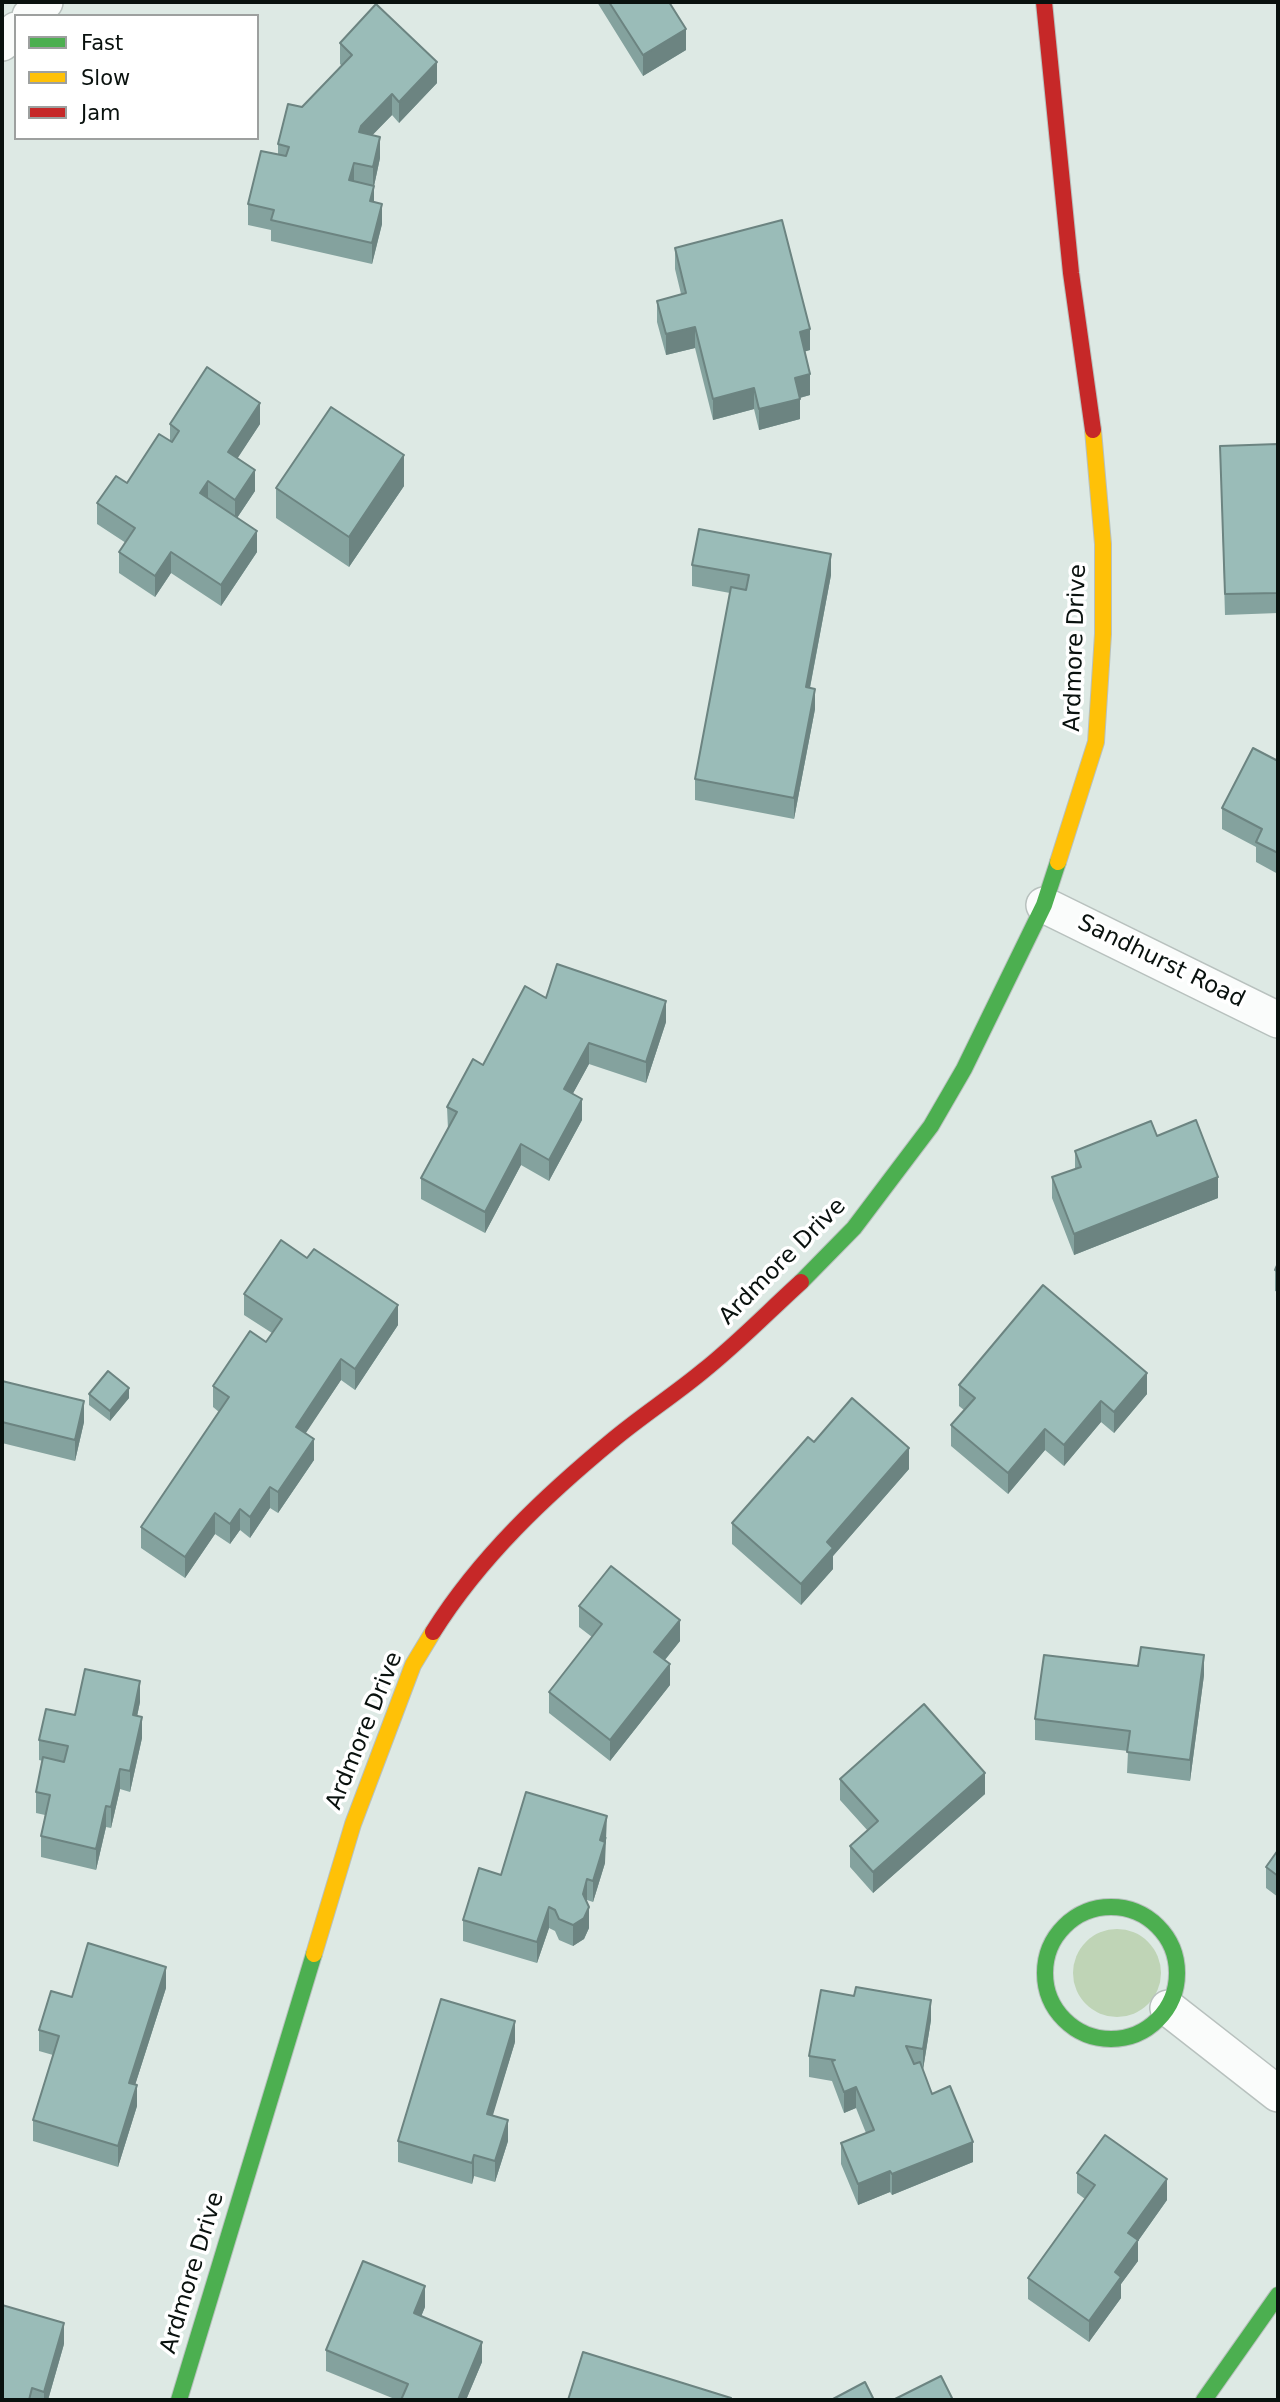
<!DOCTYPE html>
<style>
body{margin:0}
#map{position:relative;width:1280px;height:2402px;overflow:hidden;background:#dde9e4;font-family:"DejaVu Sans",sans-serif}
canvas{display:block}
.frame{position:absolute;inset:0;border:4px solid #09110e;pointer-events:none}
.legend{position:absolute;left:14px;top:14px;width:245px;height:126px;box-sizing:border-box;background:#fff;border:2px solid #9da09f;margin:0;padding:9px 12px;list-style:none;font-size:21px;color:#09110e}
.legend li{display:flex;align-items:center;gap:14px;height:35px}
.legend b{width:35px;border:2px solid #9da09f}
</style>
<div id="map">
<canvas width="1280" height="2402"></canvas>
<div class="frame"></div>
<ul class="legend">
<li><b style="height:9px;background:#4caf50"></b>Fast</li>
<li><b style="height:9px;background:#ffc107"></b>Slow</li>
<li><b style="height:9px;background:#c62828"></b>Jam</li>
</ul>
</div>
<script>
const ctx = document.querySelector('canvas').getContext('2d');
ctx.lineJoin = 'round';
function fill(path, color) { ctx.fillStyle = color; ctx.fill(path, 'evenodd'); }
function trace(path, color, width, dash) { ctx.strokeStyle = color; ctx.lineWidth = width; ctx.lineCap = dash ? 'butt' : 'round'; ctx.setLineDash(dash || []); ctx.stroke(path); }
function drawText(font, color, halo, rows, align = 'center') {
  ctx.font = font + ' "DejaVu Sans",sans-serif'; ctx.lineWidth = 7; ctx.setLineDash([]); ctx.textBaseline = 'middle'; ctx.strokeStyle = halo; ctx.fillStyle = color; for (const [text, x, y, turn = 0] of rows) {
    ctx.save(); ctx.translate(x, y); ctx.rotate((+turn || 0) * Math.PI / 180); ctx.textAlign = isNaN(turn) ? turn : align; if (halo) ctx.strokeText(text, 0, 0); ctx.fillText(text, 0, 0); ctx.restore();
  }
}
fill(new Path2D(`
 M1073 1973a44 44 0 1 1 88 0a44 44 0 1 1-88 0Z`), '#bfd4b6');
const street = new Path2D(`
 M30,16l15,-14
 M2,43l14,-13
 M1044,905l234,115
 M1168,2008l110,86`);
const fast = new Path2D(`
 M801,1282l53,-54 77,-102 33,-57 80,-164 14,-43
 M1045 1973a66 66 0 1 1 132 0a66 66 0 1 1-132 0Z
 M179,2400l135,-446
 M1204,2400l74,-105`);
const slow = new Path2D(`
 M1058,862l38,-120 7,-108v-90l-10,-114
 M314,1954l39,-130 60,-159 20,-33`);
const jam = new Path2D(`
 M1044,2l27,271 22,157
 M433,1632c47,-75 113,-137 181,-193 29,-24 60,-44 89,-68 34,-27 66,-60 98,-89`);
trace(street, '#b8c1be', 38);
trace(fast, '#b8c1be', 18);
trace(slow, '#b8c1be', 18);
trace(jam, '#b8c1be', 18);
trace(street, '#fafcfb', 35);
trace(fast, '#4caf50', 16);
trace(slow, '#ffc107', 16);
trace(jam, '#c62828', 16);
fill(new Path2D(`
 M597,2h72l17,48 -43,26z
 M340,43l97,40 -38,40 -7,-8 -20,20 8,23 -6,28v16l8,22 -10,40 -101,-23v-11l-23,-5v-21l30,-49v-11l24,-37 40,-41 -2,-2z
 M675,248l135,102 -5,1 5,44 -10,3v21l-41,11 -5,-21 -41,11 -18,-72 -29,7 -9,-33v-21l24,-7 -6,-25z
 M170,424h90l-23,34 18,33 -18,27 20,34 -36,54 -50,-33 -16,24 -36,-24v-21l7,-9 -29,-19v-21l30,-20 43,-42z
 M1278,444v169l-53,2 -5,-169z
 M404,486l-55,81 -73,-49v-30z
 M692,565l139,10 -21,113 5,21 -21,110 -99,-19v-21l35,-186 -38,-7z
 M1278,761v113l-22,-12v-15l-34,-18v-21z
 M666,1022l-20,61 -57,-19 -16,29 9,27 -33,61 -28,-16 -36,68 -64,-34v-21l27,-49 -1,-22 36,-42z
 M1075,1151l143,47 -144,57 -22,-57v-21l23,-8z
 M1278,1263v29l-3,-1v-21z
 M244,1294l154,31 -43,65 -14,-10 -36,53 9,27 -36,53 -8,-5 -20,30 -10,-8 -10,14 -15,-10 -30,44 -44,-30v-21l78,-115 -6,-5v-21l53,-44 6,-9 -28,-18z
 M2,1381l82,41 -9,39 -73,-18z
 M959,1385l188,9 -33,39 -13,-11 -37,44 -19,-16 -37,44 -57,-48v-21l13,-15 -5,-4z
 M89,1394l40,4 -19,23 -21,-16z
 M814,1442l95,27 -76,87v13l-32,36 -69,-61v-21z
 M579,1606l101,35 -15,19 5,25 -60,76 -61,-48v-21l43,-55 -13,-10z
 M1204,1675l-14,106 -63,-8 1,-22 -93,-11v-21z
 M140,1702l-3,14 5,22 -12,54 -10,-3 -9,39 -5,-1 -10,43 -55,-13v-21l4,-21 -9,-2v-21l7,-31 -4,-1v-20l36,-25z
 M840,1779l145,15 -112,99 -23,-26v-21l18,-15 -28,-31z
 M607,1837l-2,6v20l-12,39 -6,-2v2l2,26 -5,11 -11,7 -14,-6 -4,-9 -6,-3 -12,35 -74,-22v-21l38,-45z
 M1278,1850v47l-12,-9v-21z
 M166,1988l-31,97 2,21 -19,61 -85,-26v-21l20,-65 -14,-4v-21l33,-33z
 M931,2020l-8,49 9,25 41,68 -81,33 -2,-3 -32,13 -17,-41v-21l25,-10 -10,-25 -12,5 -12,-32 -23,-4v-21z
 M515,2042l-23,74 16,25 -13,41 -21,-6 -2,8 -74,-22v-21z
 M1077,2173l90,27 -29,41v20l-17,23v14l-32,44 -61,-43v-21l57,-79 -8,-6z
 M425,2307l-4,9 61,46 -16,38h-69l-71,-29v-21z
 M64,2344l-16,56h-46z`), '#84a29e');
fill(new Path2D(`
 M686,29v21l-43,26v-21z
 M437,62v21l-38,40v-21z
 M392,94v21l-31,32 -2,-15 2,-6z
 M380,137v21l-6,28v20l-4,-5 3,-13v-21z
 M354,163v20l-5,-3z
 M382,204v20l-10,40v-21z
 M695,327v21l-29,7v-21z
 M810,329v21l-10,3v-21z
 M810,374v21l-15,4v-21z
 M754,388v21l-41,11v-21z
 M800,399v20l-41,11v-21z
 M260,403v21l-32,49v-21z
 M404,455v31l-55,81v-30z
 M255,470v21l-20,30v-21z
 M208,481v21l-8,-9z
 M257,531v21l-36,54v-21z
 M171,552v21l-16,24v-21z
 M831,554v21l-25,133v-21z
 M815,689v20l-21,110v-21z
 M666,1001v21l-20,61v-21z
 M589,1043v21l-25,46v-21z
 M582,1099v21l-33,61v-21z
 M521,1144v21l-36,68v-21z
 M1218,1177v21l-144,57v-21z
 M398,1305v20l-43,65v-21z
 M341,1359v21l-45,68v-21z
 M1147,1373v21l-33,39v-21z
 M129,1388v10l-19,23v-10z
 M84,1401v21l-9,39v-21z
 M1101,1401v21l-37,44v-21z
 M1045,1429v21l-37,44v-21z
 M314,1439v21l-36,53v-21z
 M909,1448v21l-76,87v13l-32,36v-21l26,-42z
 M270,1487v21l-20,30v-21z
 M240,1509v21l-10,14v-20z
 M215,1513v21l-30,44v-21z
 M680,1620v21l-26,32v-21z
 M1204,1655v20l-14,106v-21z
 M670,1664v21l-60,76v-21z
 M140,1681v21l-7,34v-21z
 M142,1717v21l-12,54v-21z
 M120,1769v20l-9,39v-21z
 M985,1773v21l-112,99v-21z
 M106,1806v21l-10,43v-21z
 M607,1816l-2,47 -12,39v-21l7,-41z
 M587,1879v21l-4,15v-21z
 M549,1907v21l-12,35v-21z
 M589,1907v21l-5,11 -11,7v-21z
 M166,1967v21l-37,116v-21z
 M931,2000v20l-8,50v-21z
 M515,2021v21l-28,93v-21z
 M137,2085v21l-19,61v-21z
 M856,2087v21l-12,5v-21z
 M508,2120v21l-13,41v-21z
 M973,2142v20l-81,33v-21z
 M474,2155v21l-2,8v-21z
 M890,2171v21l-32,13v-21z
 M1167,2179v21l-29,41v20l-17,23v14l-32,44v-21l26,-49 13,-39z
 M425,2286v21l-11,27v-21z
 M64,2323v21l-16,56h-4v-8z
 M482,2342v20l-16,38h-8z`), '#6c8481');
const building = new Path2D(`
 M609,2h60l17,27 -43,26z
 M376,4l61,58 -38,40 -7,-8 -31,32 -2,6 21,5 -7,30 -19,-4 -5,17 25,6 -4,15 12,3 -10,39 -101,-23 3,-10 -26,-6 13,-53 25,5 3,-9 -11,-3 10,-40 14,3 50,-52 -12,-12z
 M782,220l28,109 -10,3 10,42 -15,4 5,21 -41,10 -5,-21 -41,11 -18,-72 -29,7 -9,-33 29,-8 -11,-45z
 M207,367l53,36 -32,49 27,18 -20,30 -27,-19 -8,12 57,38 -36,54 -50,-33 -16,24 -36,-24 16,-24 -38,-25 19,-27 11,7 32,-49 13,8 7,-11 -9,-7z
 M331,407l73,48 -55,82 -73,-49z
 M1278,444v149l-53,1 -5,-148z
 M699,529l132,25 -25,133 9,2 -21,109 -99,-19 36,-192 15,3 3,-15 -57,-10z
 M1253,748l25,13v92l-22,-11 6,-13 -40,-21z
 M557,964l109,37 -20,61 -57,-19 -25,46 18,10 -33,61 -28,-16 -36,68 -64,-34 36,-66 -10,-5 26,-48 10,6 42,-79 21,12z
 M1196,1120l22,57 -144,57 -22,-57 29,-10 -6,-16 76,-30 6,15z
 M281,1240l26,18 7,-9 84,56 -43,64 -14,-10 -45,68 18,12 -36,53 -8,-5 -20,30 -10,-8 -10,15 -15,-11 -30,44 -44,-30 88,-130 -16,-11 37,-55 16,11 16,-23 -38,-25z
 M1278,1263v9l-3,-2z
 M1043,1285l104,88 -33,39 -13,-11 -37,44 -19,-16 -37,44 -57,-48 24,-27 -16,-13z
 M108,1371l21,17 -19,23 -21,-17z
 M2,1381l82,20 -9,39 -73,-18z
 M852,1398l57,50 -82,94 6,6 -32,36 -69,-61 76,-86 6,5z
 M611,1566l69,54 -26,32 16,12 -60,76 -61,-48 53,-68 -23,-18z
 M1141,1647l63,8 -14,105 -63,-8 3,-21 -95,-12 9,-64 94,11z
 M85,1669l55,12 -7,34 9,2 -12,54 -10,-2 -9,38 -5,-1 -10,43 -55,-13 9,-41 -14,-3 7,-35 21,5 4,-16 -29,-6 7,-31 29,6z
 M924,1704l61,69 -112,99 -23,-26 28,-25 -38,-42z
 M526,1792l81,24 -7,24 5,2 -12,39 -6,-2 -4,15 6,13 -5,11 -11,7 -14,-6 -4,-9 -6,-3 -12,35 -74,-22 16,-52 22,7z
 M1278,1850v26l-12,-9z
 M88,1943l78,24 -37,116 8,2 -19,61 -85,-26 26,-84 -20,-6 12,-39 21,6z
 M856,1987l75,13 -8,49 -17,-3 8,18 6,-2 12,32 18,-8 23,56 -81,32 -2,-3 -32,13 -17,-41 33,-13 -18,-43 -12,5 -12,-31 3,-1 -26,-4 12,-66 33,6z
 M441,1999l74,22 -28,93 21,6 -13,41 -21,-6 -2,8 -74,-22z
 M1105,2135l62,44 -39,54 10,7 -23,32 6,5 -32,44 -61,-43 67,-93 -18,-12z
 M363,2261l62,25 -11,27 68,29 -24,58h-57l7,-16 -82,-34z
 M2,2305l62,18 -20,69 -12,-4 -3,12h-27z
 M583,2352l148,46v2h-163z
 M941,2376l12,24h-60z
 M865,2382l9,18h-40l-1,-1z`);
fill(building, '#9abcb8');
trace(building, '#6c8481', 2);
drawText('23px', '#09110e', '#fff', [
 ["Ardmore Drive",1076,648,-88],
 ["Sandhurst Road",1161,962,26],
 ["Ardmore Drive",783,1262,-45],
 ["Ardmore Drive",365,1731,-68],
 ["Ardmore Drive",193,2273,-73]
]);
</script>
